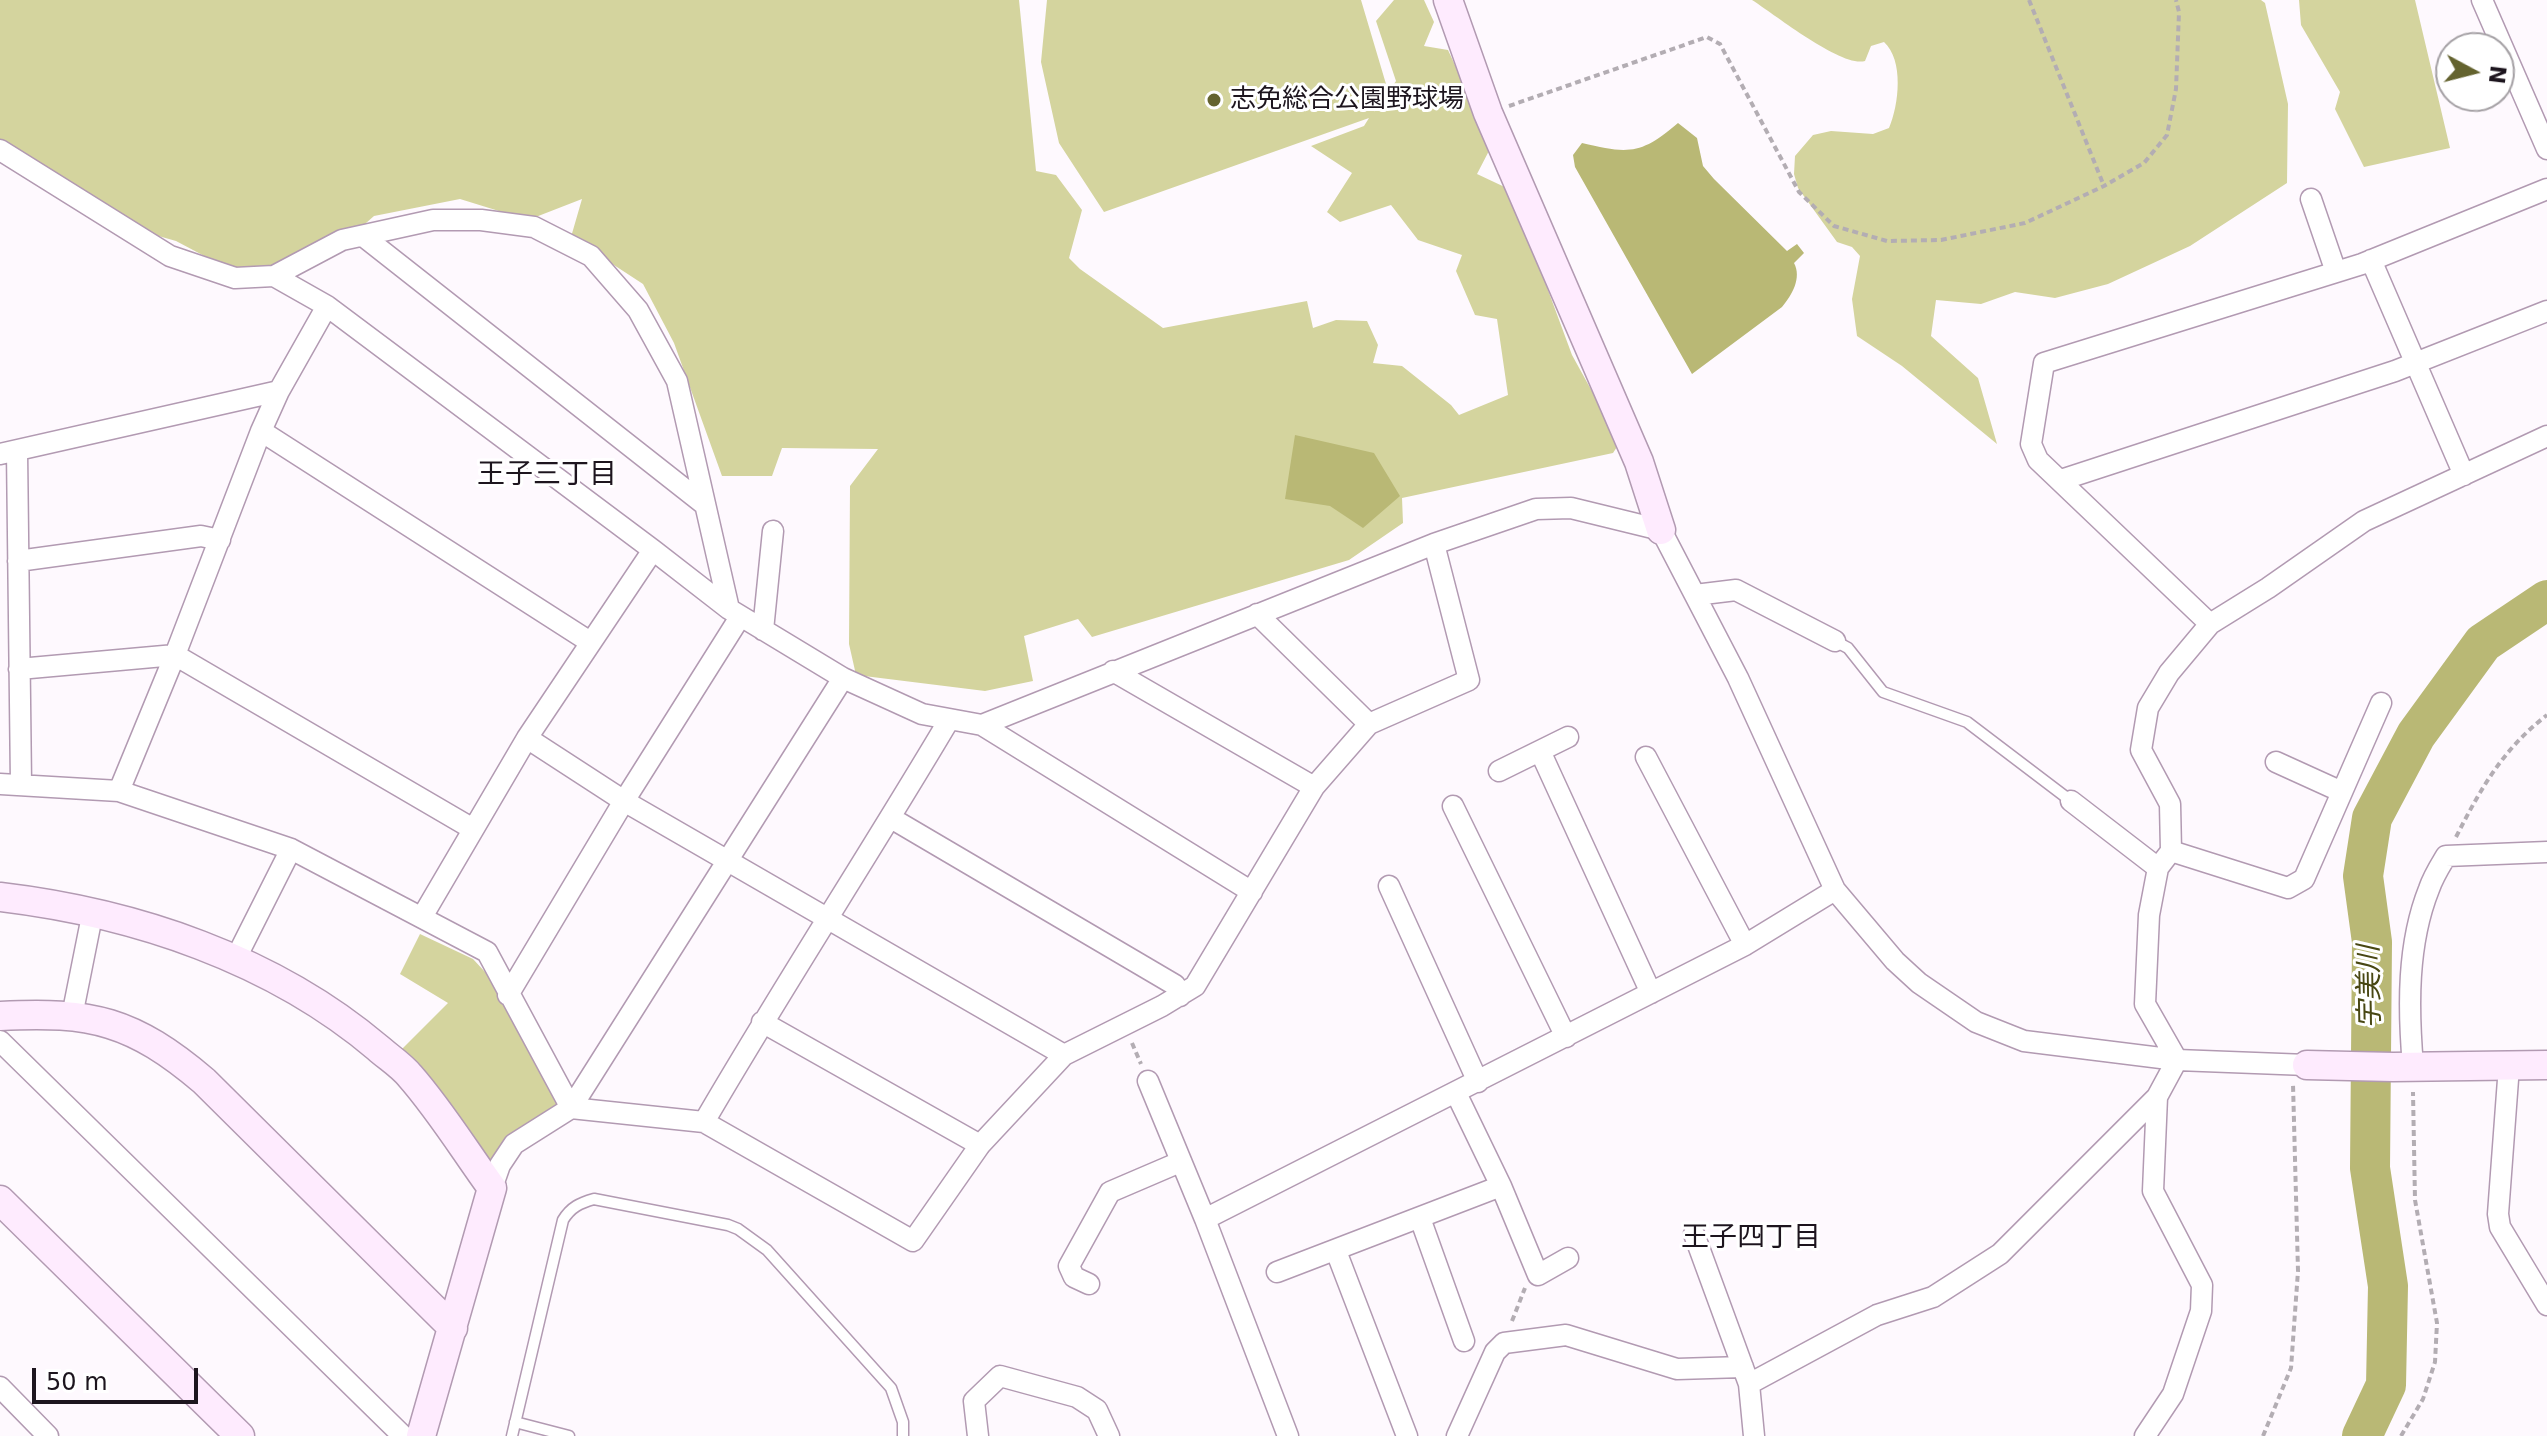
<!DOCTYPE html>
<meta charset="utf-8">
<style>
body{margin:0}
#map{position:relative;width:2547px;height:1436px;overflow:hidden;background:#fef9fe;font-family:"DejaVu Sans",sans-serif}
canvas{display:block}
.north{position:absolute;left:2435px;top:32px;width:80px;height:80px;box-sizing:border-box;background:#fff;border:2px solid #a5a1a5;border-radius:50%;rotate:97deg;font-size:22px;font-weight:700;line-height:32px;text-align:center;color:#1d151e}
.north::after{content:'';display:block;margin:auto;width:28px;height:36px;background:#64632f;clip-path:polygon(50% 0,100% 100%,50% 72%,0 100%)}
.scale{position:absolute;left:32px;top:1368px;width:166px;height:36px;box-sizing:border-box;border:4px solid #1d151e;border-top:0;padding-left:10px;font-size:24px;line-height:28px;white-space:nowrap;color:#1d151e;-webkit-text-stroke:6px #fff;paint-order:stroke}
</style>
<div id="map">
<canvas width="2547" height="1436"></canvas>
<div class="north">N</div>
<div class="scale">50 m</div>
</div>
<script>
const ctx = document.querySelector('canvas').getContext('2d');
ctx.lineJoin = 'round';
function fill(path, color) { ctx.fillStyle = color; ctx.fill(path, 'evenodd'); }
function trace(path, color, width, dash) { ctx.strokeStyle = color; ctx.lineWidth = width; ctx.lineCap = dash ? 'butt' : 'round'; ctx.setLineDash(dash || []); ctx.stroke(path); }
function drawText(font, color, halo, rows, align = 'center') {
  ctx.font = font + ' "DejaVu Sans","Noto Sans JP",sans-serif'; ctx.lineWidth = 6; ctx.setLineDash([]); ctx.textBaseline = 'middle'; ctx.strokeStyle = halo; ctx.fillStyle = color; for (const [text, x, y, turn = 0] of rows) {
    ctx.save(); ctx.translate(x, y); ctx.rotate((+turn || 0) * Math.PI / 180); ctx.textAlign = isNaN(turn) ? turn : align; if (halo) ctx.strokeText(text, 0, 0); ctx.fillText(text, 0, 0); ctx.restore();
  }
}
fill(new Path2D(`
 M0,0h1019l17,171 20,4 26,35 -13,48 11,11 83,59 144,-27 6,27 23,-8 31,1 11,24 -5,18 29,3 49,39 8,10 49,-20 -11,-76 -22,-4 -19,-44 6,-16 -44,-15 -27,-35 -51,17 -13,-10 25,-39 -41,-27 53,-20 5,-8 -265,94 -45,-69 -18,-81 6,-62h314l25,84 -12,28 22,-31 -20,-60 18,-21h30l10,22 -10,24 24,4 44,95 -15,29 34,16 61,165 27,49 33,20 -19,29 -211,45 1,25 -54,37 -257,77 -14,-18 -54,17 9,45 -48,10 -129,-16 -7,-31 1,-158 28,-37 -96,-1 -10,28h-50l-48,-133 -31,-59 -72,-47 11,-38 -54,21 -68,-21 -86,17 -57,50 -90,2 -51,-27 -42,-12 -134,-86z
 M1752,0h509l4,3 23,101 -1,79 -97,63 -82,38 -53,14 -40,-6 -34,12 -45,-4 -5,36 47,42 19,66 -95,-78 -45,-30 -5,-37 8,-43 -8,-9 -15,-5 -39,-54 -4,-14 1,-18 18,-21 18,-4 42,3 16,-6c10,-23 15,-68 -5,-86l-13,4 -6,15c-23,7 -91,-47 -113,-61z
 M2299,0h116l35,148 -86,19 -29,-58 5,-17 -39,-67z
 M420,934l53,25 13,14 75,133 -53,29 -18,30 -92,-112 50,-50 -48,-29z`), '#d4d49e');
fill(new Path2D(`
 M1678,123l19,15 6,28 11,13 73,72 10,-7 7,9 -10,10c8,15 -2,32 -12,44l-90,67 -117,-207 -2,-12 9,-12c46,11 59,12 96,-20z
 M1295,435l79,18 26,43 -37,32 -33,-22 -45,-7z`), '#b9b875');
trace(new Path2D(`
 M2362,1436l24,-51 2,-99 -18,-118 2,-226 -9,-66 9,-58 44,-83 67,-92 64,-43`), '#b9b875', 40);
const lane = new Path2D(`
 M1835,641l13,7 35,44 84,30 104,79
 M515,1422l54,14
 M512,1436l51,-216c8,-13 17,-17 31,-21l134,26 10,4 29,21 124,138 12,34v14`);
const street = new Path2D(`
 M2482,0l65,149
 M0,150l170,106 65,22 39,-2 53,30 326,244 76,59 114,69 79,36 60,11 270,167
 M2311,199l25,73
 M363,236l342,269
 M2371,260l93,215
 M274,276l68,-36 91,-20h48l53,7 57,29 47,54 39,71 52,228
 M261,431l329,211
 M17,451l4,333
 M0,454l279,-63
 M2061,480l334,-109 152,-60
 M18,561l183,-25 19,4
 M1695,595l41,-5 99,51
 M1257,614l112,110
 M2210,624l-172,-164 -7,-16 13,-81 318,-99 185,-75
 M763,630l10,-99
 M19,669l156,-14 298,174
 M1113,671l201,116
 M982,725l452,-181 102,-35 35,-1 90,22 77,148 97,212 60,71 24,22 57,39 48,19 153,19 130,5
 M527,738l97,63 440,254
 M1540,751l111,242
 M1646,757l99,188
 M2276,762l66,30
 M1499,771l69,-34
 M0,784l119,7 172,58 196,103 84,156
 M119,791l56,-136 86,-224 18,-40 48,-85
 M2071,801l87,67
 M1453,806l113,231
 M891,818l284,167 5,11
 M2171,851l117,37 16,-9 77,-176
 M1389,886l89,196
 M422,917l105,-179 126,-188
 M235,960l56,-111
 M508,995l116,-194 116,-184
 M72,1016l21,-105
 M762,1022l218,123
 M0,1041l403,395
 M2413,1066c-5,-58 -6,-122 16,-177 4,-12 11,-23 17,-33l101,-4
 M2509,1066l-11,148 2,13 47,78
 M1148,1081l57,138
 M1456,1093l45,93 37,89 30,-17
 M571,1108l133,14 209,119 67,-96 84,-90 98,-49 33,-20 119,-199 55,-63 100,-44 -35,-136
 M704,1122c79,-136 165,-267 245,-402
 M492,1188l8,-23 14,-21 57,-36 272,-430
 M1420,1218l44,123
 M1694,1234l55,150 5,52
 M1336,1251l71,185
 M1277,1272l224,-86
 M1089,1284l-15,-7 -5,-11 41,-74 70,-30
 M1749,1384l128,-69 56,-18 67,-43 157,-157 20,-37 -32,-56 4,-89 9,-47 13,-17 -1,-47 -29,-54 7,-42 21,-35 41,-49 58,-36 96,-67 183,-85
 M0,1387l48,49
 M978,1436l-4,-35 26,-25 77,21 20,13 12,26
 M1288,1436l-83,-217 540,-274 90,-55
 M1457,1436l38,-84 9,-9 62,-8 111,34 66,-2
 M2145,1436l28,-42 28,-83 1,-26 -49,-94 4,-94`);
const secondary = new Path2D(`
 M1448,0l40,113 151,349 22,68
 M0,897c135,16 273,62 378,151 10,9 23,17 32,28 30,34 55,75 82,112l-71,248
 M0,1016c92,-5 133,5 204,65l249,247
 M2307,1065l86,2 154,-2
 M0,1200l240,236`);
trace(lane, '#b29ab2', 13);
trace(street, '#b29ab2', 23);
trace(secondary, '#b29ab2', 31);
trace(new Path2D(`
 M2029,0l75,186
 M1509,106l198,-69 13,7 79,148 35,34 53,15 54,-1 84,-17 79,-37 40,-23 23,-28 9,-46 3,-77 -3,-12
 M2456,837c25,-49 47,-88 91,-122
 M1132,1043l9,21
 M1512,1321l13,-33
 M2263,1436l28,-68 7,-97 -5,-187
 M2401,1436l22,-37 12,-37 2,-39 -22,-123 -2,-108`), '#b3adb3', 4, [6, 4]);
trace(lane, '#fff', 10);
trace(street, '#fff', 20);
trace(secondary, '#feebfe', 28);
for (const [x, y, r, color] of [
 [1214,100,8,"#64632f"]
]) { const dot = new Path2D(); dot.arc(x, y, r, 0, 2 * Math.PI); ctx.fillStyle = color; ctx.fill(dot); trace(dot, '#fff', 3); }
drawText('26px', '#1d151e', '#fff', [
 ["志免総合公園野球場",1230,100]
], 'left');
drawText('28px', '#1d151e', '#fff', [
 ["王子三丁目",547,476],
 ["王子四丁目",1751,1239]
]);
drawText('italic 28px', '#484713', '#fff', [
 ["宇美川",2371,987,-91]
]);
</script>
